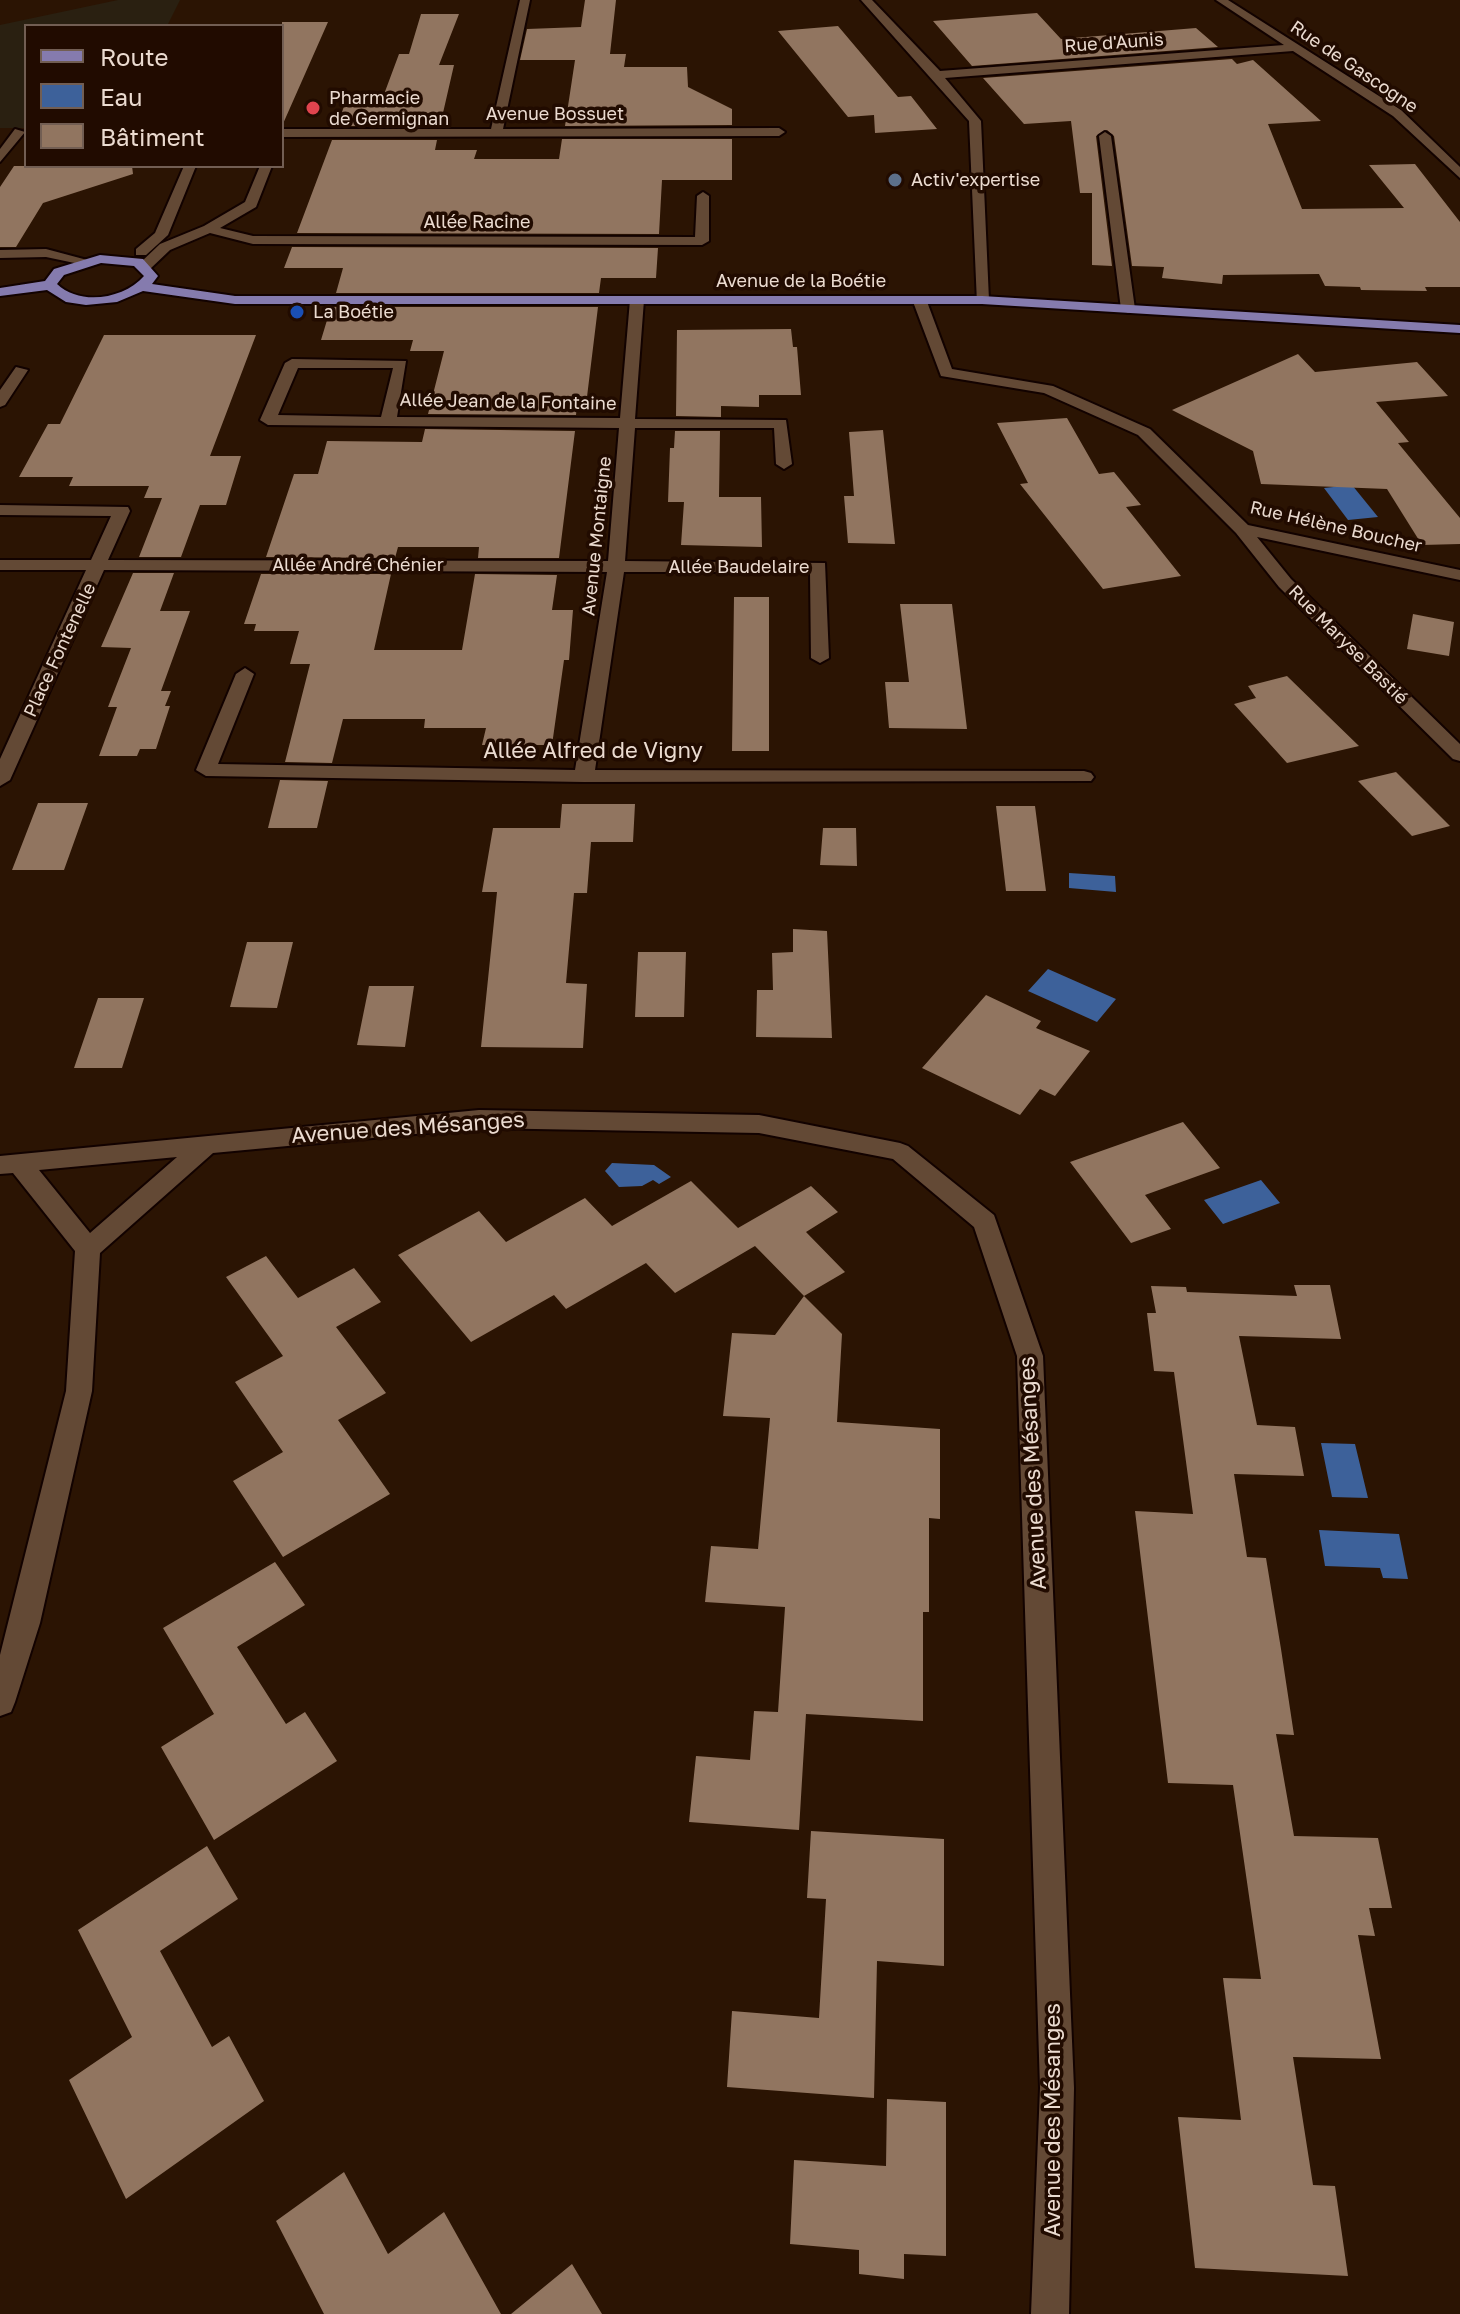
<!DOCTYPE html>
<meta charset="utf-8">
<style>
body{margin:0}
#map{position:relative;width:1460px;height:2314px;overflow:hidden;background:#2b1403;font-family:"Golos Text",sans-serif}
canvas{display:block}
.legend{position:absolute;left:24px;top:24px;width:260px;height:144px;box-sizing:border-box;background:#210b00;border:2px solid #725e53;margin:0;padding:10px 14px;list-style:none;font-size:24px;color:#ebdbd0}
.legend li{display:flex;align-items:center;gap:16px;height:40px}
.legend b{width:40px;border:2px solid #725e53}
</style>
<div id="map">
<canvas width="1460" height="2314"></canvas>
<ul class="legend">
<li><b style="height:10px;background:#857bae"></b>Route</li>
<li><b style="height:22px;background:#3d619a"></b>Eau</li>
<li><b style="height:22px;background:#917560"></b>Bâtiment</li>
</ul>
</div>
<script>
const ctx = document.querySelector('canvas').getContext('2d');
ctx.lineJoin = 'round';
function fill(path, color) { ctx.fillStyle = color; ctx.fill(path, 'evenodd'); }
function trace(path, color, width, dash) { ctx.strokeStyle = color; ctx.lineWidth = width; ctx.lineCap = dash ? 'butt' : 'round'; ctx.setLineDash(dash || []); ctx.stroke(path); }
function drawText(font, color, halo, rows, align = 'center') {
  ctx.font = font + ' "Golos Text",sans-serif'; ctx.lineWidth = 7; ctx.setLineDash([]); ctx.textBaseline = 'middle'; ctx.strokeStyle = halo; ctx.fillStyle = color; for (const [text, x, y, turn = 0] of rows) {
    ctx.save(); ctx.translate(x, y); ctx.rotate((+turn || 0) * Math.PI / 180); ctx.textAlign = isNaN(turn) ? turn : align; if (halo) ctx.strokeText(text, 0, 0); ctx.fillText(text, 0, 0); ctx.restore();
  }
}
fill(new Path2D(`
 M118,0h62l-13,26h-141v102h-26v-103z`), '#2a2011');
fill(new Path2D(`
 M1352,485l26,32 -30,3 -24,-32z
 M1069,873l46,3 1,16 -47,-4z
 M1048,969l68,30 -19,23 -69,-31z
 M612,1163l42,2 17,12 -12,7 -6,-4 -11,6 -23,1 -14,-16z
 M1261,1180l19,23 -57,21 -19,-24z
 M1321,1443l34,1 13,54 -36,-1z
 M1319,1530l80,4 9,45 -25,-1 -3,-10 -55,-2z`), '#3d619a');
fill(new Path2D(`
 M585,0h31l-6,54h16l-2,13h63l1,20 44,22v16l-167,1 10,-66h-55l7,-31 54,-2z
 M1037,13l24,26 135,-11 22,19 -246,19 -39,-45z
 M421,14h38l-20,51h15l-14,61h-103l10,-28 36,-1 16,-43h10z
 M282,22h46l-46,104z
 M838,26l60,71 13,-1 26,33 -62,4 -1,-18 -26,2 -70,-86z
 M1232,59l5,5 16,-4 68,61 -53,3 34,85 102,-1 -35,-43 46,-1 45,58v65h-35l2,4 -66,-1 -1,-3 -35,-1 -6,-12 -96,1 -1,9 -60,-6 2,-11 -32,-1 -18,-130 -7,-6 -11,6 16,130 -20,-1v-72h-12l-9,-72 -47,3 -41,-46z
 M562,139h170v41h-70l-3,54 -362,-1 35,-93h105l-2,10h42l-3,9h85z
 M14,166h118l1,8 -90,29 -27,44h-16v-60z
 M292,247l366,1 -2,30h-55l-2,15h-263l7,-25h-59z
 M331,307h267l-12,98h-9l-1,10 -148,-1 16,-63h-34l3,-11h-92z
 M791,329l2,18h4l4,48h-42v12l-38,-1v11l-45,-1 1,-86z
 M104,335h152l-46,121h31l-15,49h-26l-19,52h-42l23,-59h-18l5,-12h-80l4,-9h-54l29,-53h12z
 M1298,354l17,18 102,-10 31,34 -72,6 33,40 -11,1 62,75v26l-38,1 -35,-56 -126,-5 -8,-33 -81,-41z
 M1067,418l32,56 15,-2 27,33 -15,2 55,69 -78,13 -83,-105 8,-1 -31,-60z
 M425,429l150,2 -16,127h-81l1,-11h-81l-3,11 -129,-1 28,-83h24l9,-33 95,1z
 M883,430l12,114 -47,-1 -4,-47h10l-5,-64z
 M675,431h45l-1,66h42l1,50 -81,-2 3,-43h-16l2,-54h4z
 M133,573h41l-14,38h30l-29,80h10l-6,15h5l-14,43h-16l-3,7h-38l18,-49h-9l23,-59 -30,-1z
 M261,574h130l-17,76h88l13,-76 82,1 -5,35h21l-4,50h-5l-12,85h-70l4,-17h-62l1,-9h-82l-11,44 -47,-1 25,-98h-20l9,-33h-45l2,-7h-12z
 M734,597h35v154h-37z
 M900,604h52l15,125 -78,-1 -4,-46h24z
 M1413,614l41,8 -5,34 -42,-7z
 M1287,676l40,39 32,31 -72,17 -53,-59 22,-6 -8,-12z
 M1396,772l54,54 -38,10 -54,-55z
 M280,780l48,1 -11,47h-49z
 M38,803h50l-24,67h-52z
 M562,804h73l-2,38h-42l-4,51h-13l-8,90 21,1 -4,64 -102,-1 16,-155h-15l11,-64h67z
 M996,806h39l11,85h-40z
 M823,828h33l1,38 -37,-1z
 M793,929l34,2 5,107 -76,-1 1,-47h16l-1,-37 21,-1z
 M247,942h46l-16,66 -47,-1z
 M638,952h48l-2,65h-49z
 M369,986h45l-9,61 -48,-2z
 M986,995l55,26 -5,7 54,23 -35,45 -15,-7 -20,26 -98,-47z
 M98,998h46l-22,70h-48z
 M1183,1122l37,46 -75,27 26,34 -40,14 -61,-81z
 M691,1181l47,47 73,-42 27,26 -32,20 39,40 -41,24 -49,-50 -80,47 -29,-30 -80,46 -12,-14 -83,47 -73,-87 81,-44 27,31 79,-44 27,28z
 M266,1256l32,42 56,-30 27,34 -45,25 50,66 -48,27 52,74 -107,63 -50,-76 50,-29 -48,-70 48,-26 -57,-79z
 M1294,1285h36l11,54 -102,-3 18,89 38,2 9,49 -70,-2 13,83 19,1 15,91 13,86 -18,-1 18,102 84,2 14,70h-23l6,28 -17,-1 23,124 -88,-2 20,128 22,1 13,90 -153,-8 -17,-151 63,3 -18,-142 38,1 -28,-194 -65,-2 -33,-272 58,3 -19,-142 -20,-1 -7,-58h9l-5,-27 35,1 1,5 110,4z
 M804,1296l38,38 -5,88 103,7v90l-11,-1v94h-6v109l-117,-7 -7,116 -110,-8 7,-66 54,4 4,-49 24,1 7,-105 -80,-5 6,-56 47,3 12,-131 -47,-2 9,-83 43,2z
 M275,1562l30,43 -68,42 49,77 19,-12 32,49 -123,79 -53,-93 53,-33 -51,-86z
 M811,1831l133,8v127l-67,-5 -3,137 -147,-11 5,-76 87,7 7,-119 -19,-1z
 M207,1846l31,53 -78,52 52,96 17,-11 35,65 -138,98 -57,-119 63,-43 -54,-107z
 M887,2099l59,3v154l-42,-2v25l-45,-5v-24l-69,-6 4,-84 92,6z
 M344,2172l44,82 56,-42 57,102h-177l-48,-93z
 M572,2264l30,50h-91z`), '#917560');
const minor = new Path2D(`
 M520,0h10l-27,129 276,-1 6,4 -6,4 -497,1v-8h209z
 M861,0h11l68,71 344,-26 -68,-45h12l173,110 59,57v11l-67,-62 -100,-65 -348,27 36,43 8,179 -12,3 -8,-182z
 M15,129l10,3 -25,30v-13z
 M1105,132l6,4 24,173 -7,4 -7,-4 -22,-173z
 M184,166h12l-28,69 -22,20h-10v-6l19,-16z
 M260,166h12l-16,41 -36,21 33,8 442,1 2,-41 6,-4 6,4v45l-7,4 -449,-1 -43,-11 -40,17 -20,19h-10v-6l20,-19 44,-18 41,-24z
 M46,249l45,12 -7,4 -38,-8 -46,1v-8z
 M637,296l7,4 -9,119 151,1 6,44 -8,5 -8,-5 -2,-36h-139l-10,133 200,2 4,95 -9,5 -9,-5 -1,-86h-186l-29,198 489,1 7,2 3,4 -3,4 -507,1 -378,-6 -10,-6 40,-96 9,-6 9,6 -36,90 357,6 32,-198 -503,-2 -94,210 -10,6v-27l86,-189h-86v-10h91l20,-44 -111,-1v-10l128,2 2,4 -22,49 500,1 11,-133 -351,-3 -8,-5 25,-57 7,-4 114,2 -9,56 223,1 10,-118zM298,368h95l-12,49 -103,-2z
 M914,296l12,3 26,70 101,17 97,43 98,96 212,45v10l-203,-43 34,42 169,165v17l-7,-2 -174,-172 -43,-54 -98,-98 -94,-42 -103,-17 -29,-77z
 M16,367l12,3 -23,35 -5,2v-17z
 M479,1110l280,5 141,28 8,3 86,69 49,141 31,732 -5,226h-38l9,-226 -23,-732 -43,-129 -81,-68 -134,-26 -280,-5 -266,25 -113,100 -8,138 -52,232 -25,79 -4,10 -11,4v-61l66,-264 9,-140 -62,-78 -13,1v-18zM177,1157l-87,76 -51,-63z`);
const major = new Path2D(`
 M100,255l43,4 15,17 -6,8 83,12h747l478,29v8l-478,-29h-747l-92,-13 -26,11 -31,3 -20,-3 -19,-12 -47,6v-8l45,-7 9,-12zM101,263l33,3 10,10c-20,23 -64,30 -87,8l7,-9z`);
trace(minor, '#120200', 4);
trace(major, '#120200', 4);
fill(minor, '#634935');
fill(major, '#857bae');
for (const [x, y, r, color] of [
 [313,108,8,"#e0444e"],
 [895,180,8,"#5c6f8a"],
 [297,312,8,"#1a4fb4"]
]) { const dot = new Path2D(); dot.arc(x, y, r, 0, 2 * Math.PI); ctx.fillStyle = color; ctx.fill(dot); trace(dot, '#210b00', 3); }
drawText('18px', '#ebdbd0', '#210b00', [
 ["Rue d'Aunis",1114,43,-4],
 ["Rue de Gascogne",1354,67,34],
 ["Avenue Bossuet",555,114],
 ["Allée Racine",477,222],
 ["Avenue de la Boétie",801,281],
 ["Allée Jean de la Fontaine",508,402,1],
 ["Rue Hélène Boucher",1336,527,13],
 ["Avenue Montaigne",597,536,-84],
 ["Allée André Chénier",358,565],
 ["Allée Baudelaire",739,567],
 ["Rue Maryse Bastié",1348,645,45],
 ["Place Fontenelle",60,650,-65]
]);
drawText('18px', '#ebdbd0', '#210b00', [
 ["Pharmacie",329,98],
 ["de Germignan",329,119],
 ["Activ'expertise",911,180],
 ["La Boétie",313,312]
], 'left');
drawText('22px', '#ebdbd0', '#210b00', [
 ["Allée Alfred de Vigny",593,751],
 ["Avenue des Mésanges",408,1128,-4],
 ["Avenue des Mésanges",1033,1473,-93],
 ["Avenue des Mésanges",1053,2120,-90]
]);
</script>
